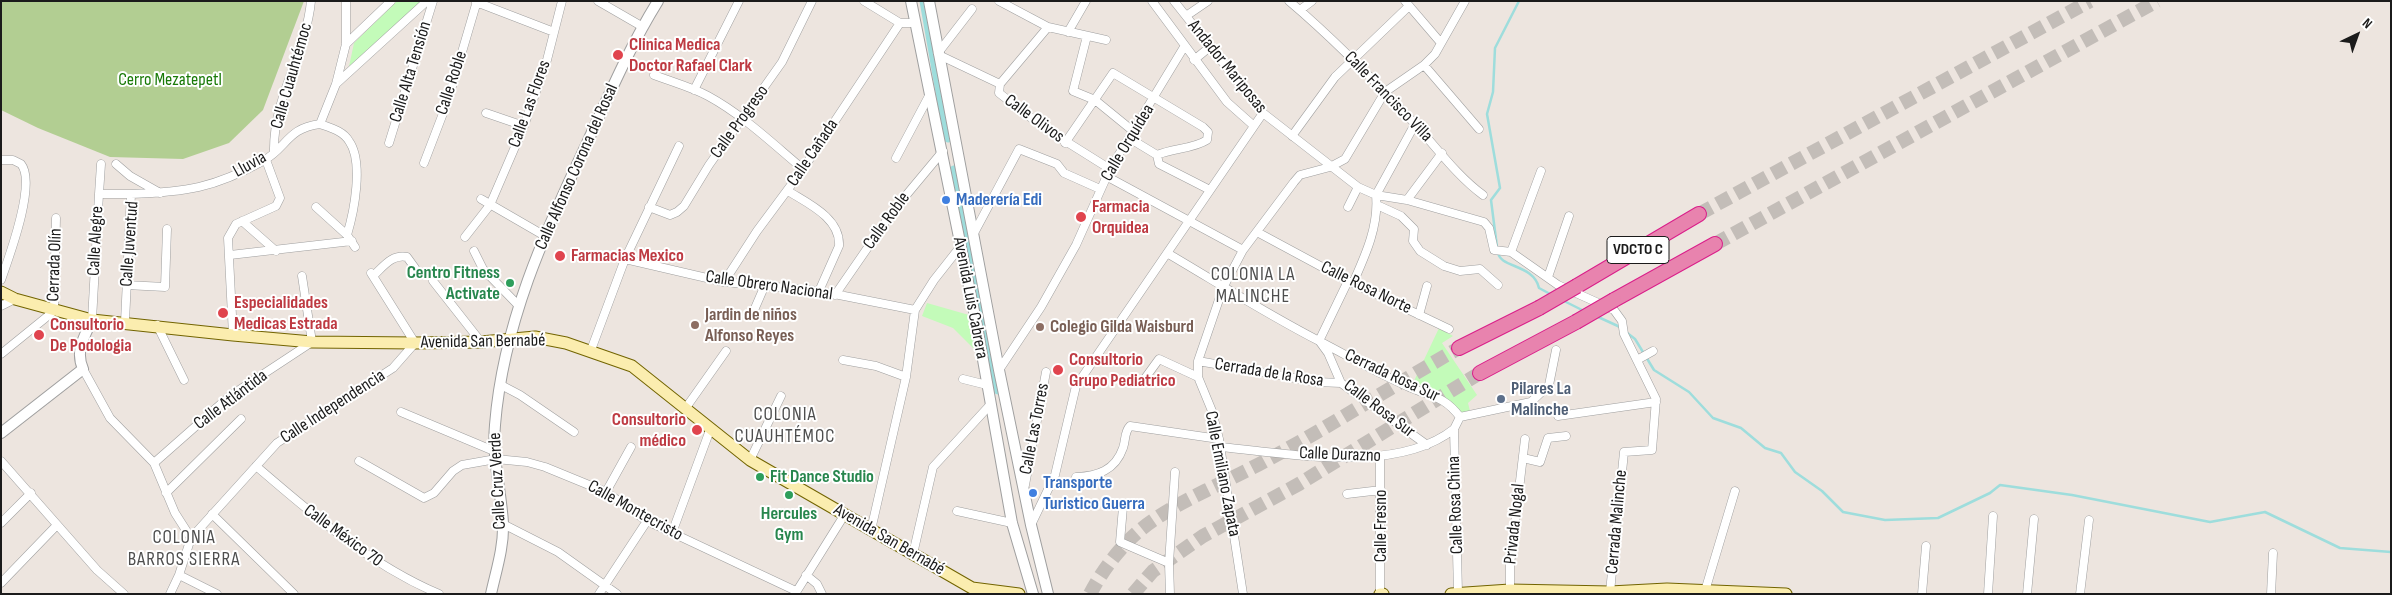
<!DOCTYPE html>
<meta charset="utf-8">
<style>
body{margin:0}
#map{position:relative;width:2392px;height:595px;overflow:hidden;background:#ede5df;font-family:"Sofia Sans Condensed",sans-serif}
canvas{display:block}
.frame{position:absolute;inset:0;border:2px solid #1b1b1b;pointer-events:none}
.north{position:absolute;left:2332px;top:10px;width:50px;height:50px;-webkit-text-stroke:4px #fff;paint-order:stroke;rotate:42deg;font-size:14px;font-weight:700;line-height:20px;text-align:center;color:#1b1b1b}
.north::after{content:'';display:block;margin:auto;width:18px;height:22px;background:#1b1b1b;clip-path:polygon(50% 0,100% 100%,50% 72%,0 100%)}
</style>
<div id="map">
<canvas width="2392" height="595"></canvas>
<div class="frame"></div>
<div class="north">N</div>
</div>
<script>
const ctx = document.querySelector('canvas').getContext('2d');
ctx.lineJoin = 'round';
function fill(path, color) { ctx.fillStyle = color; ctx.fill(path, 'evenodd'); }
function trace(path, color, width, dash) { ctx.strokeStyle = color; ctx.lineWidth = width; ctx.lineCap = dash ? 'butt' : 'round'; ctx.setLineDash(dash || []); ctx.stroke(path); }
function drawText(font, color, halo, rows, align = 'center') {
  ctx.font = font + ' "Sofia Sans Condensed",sans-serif'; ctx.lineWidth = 4; ctx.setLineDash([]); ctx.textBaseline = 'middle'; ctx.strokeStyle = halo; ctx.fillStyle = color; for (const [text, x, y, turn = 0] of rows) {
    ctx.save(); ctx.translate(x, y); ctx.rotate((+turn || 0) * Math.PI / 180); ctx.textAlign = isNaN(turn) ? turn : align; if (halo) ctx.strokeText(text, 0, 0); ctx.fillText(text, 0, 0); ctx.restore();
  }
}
fill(new Path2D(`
 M1,1h303l-41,109 -34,33 -46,16 -73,-2 -72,-29 -37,-18z`), '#b2ce92');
fill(new Path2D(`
 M397,1h25l-75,75 7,-33z
 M927,303l42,12 5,34 -21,-21 -31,-12z
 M1439,328l14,8 -11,7 35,52 -9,8 2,8 -9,4 -9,-12 -38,-22z`), '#c3fbb9');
trace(new Path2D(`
 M1497,247l-6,-47 9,-12 -13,-74 6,-22 2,-44 24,-47
 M1498,252c1,16 36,12 41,36l13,7
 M1562,300l22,11
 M1596,316l24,11
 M1626,332l9,7 19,31 35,22 24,26 28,10 24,20 16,5 14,19 27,19 21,21 42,8 53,-2 52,-25 10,-8 72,10 138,27 55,-10 75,36 51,4`), '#9edddc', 2.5);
trace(new Path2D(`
 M924,1l24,137
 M954,170l44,220`), '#9edddc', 9);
trace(new Path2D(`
 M1699,214l391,-213
 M1715,244l442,-243
 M1090,594c12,-23 29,-46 49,-63 35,-29 86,-48 126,-70 66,-35 129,-76 194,-113
 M1133,594l20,-23 50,-35 96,-52 181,-111`), '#c3bdb8', 14, [14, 7]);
const minor = new Path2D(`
 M598,1l45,26
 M864,1l36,22h15
 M999,1l49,26 58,13
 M1152,1l75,101 27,24
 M1174,1l89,112 95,74 18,8 31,5 77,22 5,6 5,22 17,2 47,33 56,25 8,11 2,13 32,65 -4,51 -28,2 -14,140
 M1289,1c45,38 86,80 126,123 22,24 42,52 68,71
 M1405,1l36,42
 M476,2l78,30
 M1300,10l12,-9
 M1186,16l22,-15
 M1048,27l-48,57 -1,9 44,34 67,42
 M1068,32l18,-31
 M1087,36l-14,55 22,9 38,31
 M346,44l45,-43
 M938,53l34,-44
 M939,55l61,29
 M1194,60l17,-14
 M1424,65l55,64
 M654,75c18,7 37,12 54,21 35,19 65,48 95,73
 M336,84l91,-83
 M694,90l45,-89
 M486,113l38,13
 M320,124c11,4 23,7 29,17 15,21 5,71 -2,94l8,12
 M1292,136l43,-59 74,-71
 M389,143l44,-142
 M1065,143l48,-70 90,54 5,5 -1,8c-14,9 -33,8 -50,15l-28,-17
 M274,151c-1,-53 32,-98 37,-150
 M1157,155l2,9 51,26
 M896,158l34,-64
 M1,160h12l8,4c16,19 -12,93 -20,116
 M424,163l23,-60 30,-102
 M116,164l14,12 30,17
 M1106,176l137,74
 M788,191c19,12 53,27 51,55l-20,45
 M99,194l2,-30
 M481,199l64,37
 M1407,200l35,-47
 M1377,205l24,11 13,13 -1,12 7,10 24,15 16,5 20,-2 18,16
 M316,207l31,28
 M649,207l21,8 7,-3 7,-6 25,-41 73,-103 30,-61
 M1348,207l10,-20
 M242,221l34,30
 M1257,232l91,49 101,48
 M974,233l45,-84 38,15 7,9 36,16
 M465,237l25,-32 34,-79 23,-66 15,-59
 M474,251l9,18 35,36
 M1511,252l30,-81
 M1167,253c51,30 101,62 154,89 29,15 58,32 88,45 23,10 35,9 51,30
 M230,255l122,-14
 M625,259l99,23 95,9 96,19
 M373,276c11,-10 19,-22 34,-19l8,11
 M1548,277l21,-61
 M433,281l48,61
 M724,282l33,-51 46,-62 97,-146
 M1353,283c12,-27 26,-57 23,-88l39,-71
 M126,285l39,2 2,-58
 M835,295l58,-84 50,-60
 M1,306l14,-7
 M755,308l10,-23
 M1419,315l8,-29
 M92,320l7,-126h32
 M125,322l6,-128c55,-2 83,-6 132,-33 24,-13 24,-33 57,-37l16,-40 10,-40v-43
 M157,325l27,55
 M233,335l-5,-97 8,-14 40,-18 4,-8 -14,-38
 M1319,341l29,-60
 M1320,342l8,11 13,30 86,62
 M591,350l34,-91 54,-113
 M1,354l53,-43 2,-93
 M843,360l33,6 30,11
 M1637,360l16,-9
 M1198,361l119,21 24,1
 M83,369l27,49 44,45 21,50 16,25 -12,37 -9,19
 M999,370l42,-63 35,-62 34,-76 74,-122
 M963,379l24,6
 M1143,381l16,-22 39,18
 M501,385l19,10 54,37
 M685,409l41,-58
 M401,412l93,39
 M1558,416l98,-14
 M1460,417l71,-15 18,-17 7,-35
 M1220,447c69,6 176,28 234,-18
 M1380,457v137
 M1523,458l17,4 8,-24 18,-2
 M750,460l31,-64
 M1,461l96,109 27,24
 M359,461l65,37 10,-5 19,-22 9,-6 34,-6 31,3 18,5 61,25 41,29 149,70
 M154,463l76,-67 82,-54 -10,-66
 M256,466c57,49 113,98 183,128
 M1076,477c21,-1 39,-6 47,-29 3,-8 1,-16 7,-22l89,13
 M1025,485l21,-113
 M606,492l25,-45
 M166,493l75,-74
 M1347,494l34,-4
 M1123,507l-3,35 49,21
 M957,511l55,12
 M212,514l82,80
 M1,523l30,-30
 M503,524l55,28 59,42
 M1031,525l24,-50 21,-89 187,-273
 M871,530l35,-153 9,-67 19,-30 26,-33
 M672,533l38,-103
 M191,538l86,-95 116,-75 22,-25 -44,-70
 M913,554l20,-87 57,-62
 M179,575l38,19
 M806,575l11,9 5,10
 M1,583l56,-58
 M1705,591l30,-100
 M1458,593l-4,-164 6,-12
 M1510,593v-28l15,-126
 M599,594l48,-73
 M795,594l50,-80
 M1170,594l-1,-31 6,-91
 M1243,594l-24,-155 -7,-28 -14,-34v-16l25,-73 20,-38 51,-68 6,-7 30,-8 15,-8 40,-67 39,-27 11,-11 30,-53
 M1922,594l4,-48
 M1988,594l5,-78
 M2027,594l7,-75
 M2080,594l9,-74
 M2271,594l2,-41`);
const tertiary = new Path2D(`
 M911,1l66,325 35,197 21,71
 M929,1l70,369 32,155 17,69
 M1,433l82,-64c-8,-18 1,-32 9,-49
 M491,594c5,-23 13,-47 12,-71 -2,-33 -11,-65 -8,-98 8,-101 49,-191 92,-282 22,-48 43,-97 71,-142`);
const secondary = new Path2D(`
 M1,292l14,7 77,21 141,15 79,7 103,1 66,-1 54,-5 31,6 66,23 118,94 222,128 47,6
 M1380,594h3
 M1451,594l59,-4 100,2 57,-3 119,5`);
const motorway = new Path2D(`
 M1577,286l122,-72
 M1614,300l101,-56
 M1459,348l80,-40
 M1480,373l96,-51`);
trace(minor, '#9f9f9f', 9);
trace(tertiary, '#9f9f9f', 12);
trace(secondary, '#726401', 13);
trace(motorway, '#da1e8a', 16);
trace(minor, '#fff', 8);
trace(tertiary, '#fff', 10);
trace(secondary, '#fbedaf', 11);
trace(motorway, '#e883ae', 14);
const motorwayBridge = new Path2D(`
 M1539,308l38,-22
 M1576,322l38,-22`);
trace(motorwayBridge, '#da1e8a', 16, []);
trace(motorwayBridge, '#e883ae', 14);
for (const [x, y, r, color] of [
 [618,55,6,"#e0444e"],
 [946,200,5,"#3f7fe0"],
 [1081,217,6,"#e0444e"],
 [560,256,6,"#e0444e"],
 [510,283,5,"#2e9e5b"],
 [223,313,6,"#e0444e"],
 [695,325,5,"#8d6e63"],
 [1040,327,5,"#8d6e63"],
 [39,335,6,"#e0444e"],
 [1058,370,6,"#e0444e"],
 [1501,399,5,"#5c6f8a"],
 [697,430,6,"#e0444e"],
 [760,477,5,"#2e9e5b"],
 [1033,493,5,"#3f7fe0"],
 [789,495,5,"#2e9e5b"]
]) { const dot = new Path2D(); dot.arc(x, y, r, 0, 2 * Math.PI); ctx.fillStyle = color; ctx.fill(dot); trace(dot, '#fff', 2); }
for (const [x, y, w] of [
 [1638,250,62]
]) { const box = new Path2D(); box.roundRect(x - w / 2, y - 13.5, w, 27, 4); ctx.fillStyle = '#fff'; ctx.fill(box); trace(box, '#1b1b1b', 1); }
drawText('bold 16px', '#1b1b1b', null, [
 ["VDCTO C",1638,250]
]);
drawText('bold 18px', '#be3a42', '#fff', [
 ["Clinica Medica",629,45],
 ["Doctor Rafael Clark",629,66],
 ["Farmacia",1092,207],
 ["Orquidea",1092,228],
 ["Farmacias Mexico",571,256],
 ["Especialidades",234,303],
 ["Medicas Estrada",234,324],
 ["Consultorio",50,325],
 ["De Podologia",50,346],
 ["Consultorio",1069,360],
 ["Grupo Pediatrico",1069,381],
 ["Consultorio",686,420,"right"],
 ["médico",686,441,"right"]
], 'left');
drawText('18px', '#1b1b1b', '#fff', [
 ["Andador Mariposas",1227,67,51],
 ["Calle Alta Tensión",411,72,-73],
 ["Calle Cuauhtémoc",292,76,-74],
 ["Calle Roble",452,83,-72],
 ["Calle Francisco Villa",1388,97,46],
 ["Calle Las Flores",530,104,-70],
 ["Calle Olivos",1034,119,36],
 ["Calle Progreso",740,122,-54],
 ["Calle Orquídea",1128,143,-59],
 ["Calle Cañada",813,153,-56],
 ["Lluvia",250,165,-29],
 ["Calle Alfonso Corona del Rosal",577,167,-66],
 ["Calle Roble",887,221,-54],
 ["Calle Alegre",96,241,-87],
 ["Calle Juventud",130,244,-86],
 ["Cerrada Olín",55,265,-88],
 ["Calle Obrero Nacional",769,286,8],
 ["Calle Rosa Norte",1366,288,26],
 ["Avenida Luis Cabrera",970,298,79],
 ["Avenida San Bernabé",483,342,-1],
 ["Cerrada de la Rosa",1269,373,9],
 ["Cerrada Rosa Sur",1392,376,25],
 ["Calle Atlántida",231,400,-37],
 ["Calle Independencia",333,407,-33],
 ["Calle Rosa Sur",1379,409,37],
 ["Calle Las Torres",1035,429,-79],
 ["Calle Durazno",1340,455,2],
 ["Calle Emiliano Zapata",1222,474,79],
 ["Calle Cruz Verde",498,481,-93],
 ["Calle Rosa China",1456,505,-92],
 ["Calle Montecristo",635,511,29],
 ["Cerrada Malinche",1617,522,-85],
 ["Privada Nogal",1515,524,-84],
 ["Calle Fresno",1381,526,-90],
 ["Calle México 70",343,536,36],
 ["Avenida San Bernabé",889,540,30]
]);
drawText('18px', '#197a08', '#fff', [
 ["Cerro Mezatepetl",170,80]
]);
drawText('bold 18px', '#366cbe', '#fff', [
 ["Maderería Edi",956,200],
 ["Transporte",1043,483],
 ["Turistico Guerra",1043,504]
], 'left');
drawText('bold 18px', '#27864d', '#fff', [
 ["Centro Fitness",500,273],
 ["Activate",500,294],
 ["Fit Dance Studio",770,477,"left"],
 ["Hercules",789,514,"center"],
 ["Gym",789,535,"center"]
], 'right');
drawText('bold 18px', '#785e54', '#fff', [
 ["Jardin de niños",705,315],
 ["Alfonso Reyes",705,336],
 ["Colegio Gilda Waisburd",1050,327]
], 'left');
drawText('bold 18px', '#4e5e75', '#fff', [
 ["Pilares La",1511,389],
 ["Malinche",1511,410]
], 'left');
ctx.letterSpacing = '1px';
drawText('19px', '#4e4e4e', '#fff', [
 ["COLONIA LA",1253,275],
 ["MALINCHE",1253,297],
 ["COLONIA",785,415],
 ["CUAUHTÉMOC",785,437],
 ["COLONIA",184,538],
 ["BARROS SIERRA",184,560]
]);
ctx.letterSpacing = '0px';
</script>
